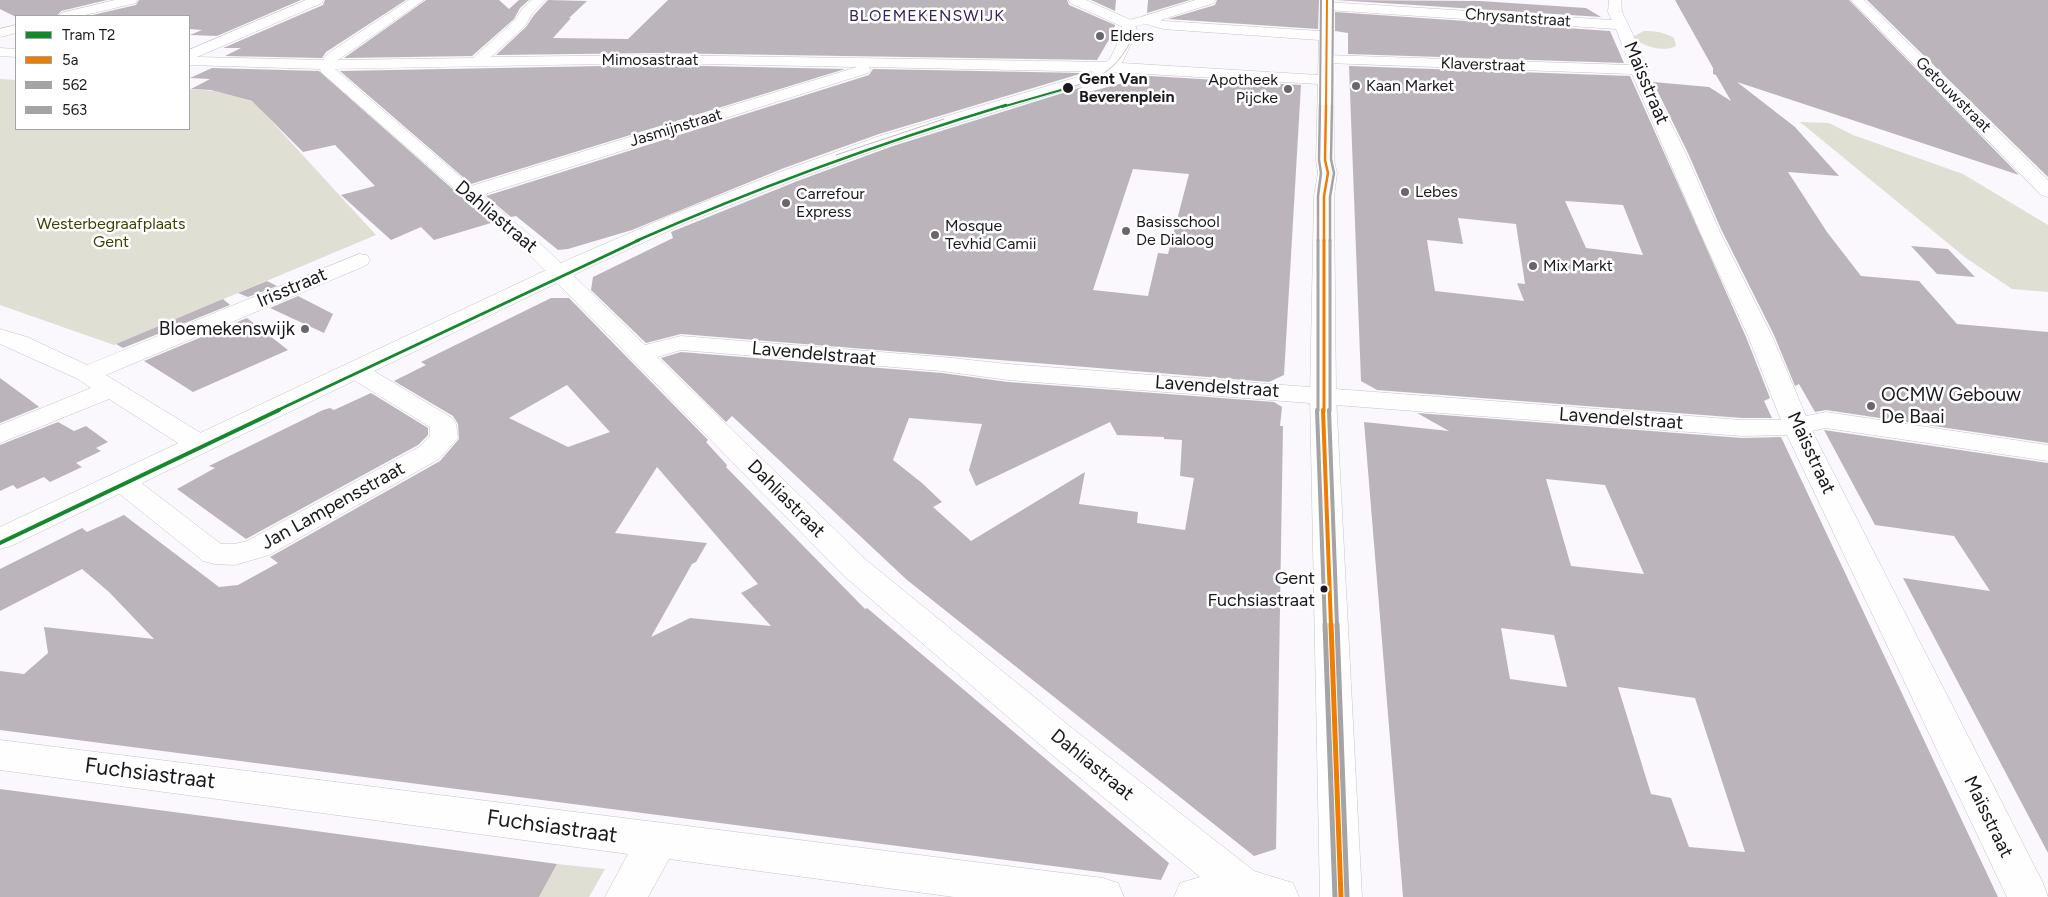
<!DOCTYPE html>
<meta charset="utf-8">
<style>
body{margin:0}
#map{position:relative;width:2048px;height:897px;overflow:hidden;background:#faf8fc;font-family:Figtree,sans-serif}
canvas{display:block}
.legend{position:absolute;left:15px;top:15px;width:175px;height:115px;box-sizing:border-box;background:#fff;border:1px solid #a4a3a5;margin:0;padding:6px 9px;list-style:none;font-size:15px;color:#1b191d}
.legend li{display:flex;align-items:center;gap:10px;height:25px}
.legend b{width:25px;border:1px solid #a4a3a5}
</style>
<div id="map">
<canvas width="2048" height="897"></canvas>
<ul class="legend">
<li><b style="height:6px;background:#15882e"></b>Tram T2</li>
<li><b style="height:6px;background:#ef7d00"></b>5a</li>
<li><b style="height:6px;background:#a4a3a5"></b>562</li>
<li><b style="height:6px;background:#a4a3a5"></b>563</li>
</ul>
</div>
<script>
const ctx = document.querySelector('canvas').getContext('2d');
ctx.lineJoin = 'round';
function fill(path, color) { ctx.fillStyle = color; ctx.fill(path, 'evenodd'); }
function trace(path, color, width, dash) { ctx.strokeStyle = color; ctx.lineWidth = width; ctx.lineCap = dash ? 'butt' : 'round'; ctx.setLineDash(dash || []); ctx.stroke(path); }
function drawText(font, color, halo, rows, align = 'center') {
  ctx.font = font + ' Figtree,sans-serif'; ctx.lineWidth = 5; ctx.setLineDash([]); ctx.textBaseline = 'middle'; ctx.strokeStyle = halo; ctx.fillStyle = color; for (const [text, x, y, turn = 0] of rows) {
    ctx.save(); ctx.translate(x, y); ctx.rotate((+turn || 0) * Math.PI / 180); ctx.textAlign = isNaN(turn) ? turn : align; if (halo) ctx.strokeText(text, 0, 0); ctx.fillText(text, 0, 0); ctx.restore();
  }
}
fill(new Path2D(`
 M1644,31c11,0 20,1 30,7l2,8c-13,7 -34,0 -44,-9z
 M0,79l16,1v49h173v-40l26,2 39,11 122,133 -262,110 -114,-40z
 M1800,122l29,1 24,12 110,39 85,51v67l-36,-3 -46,-31z
 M557,864l48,5 -16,28h-50z`), '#e0dfd3');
fill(new Path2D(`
 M0,0h107l-46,11 -4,5 -41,1 -16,-8z
 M139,0h162l-84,36 -27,-1 12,-5 -13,-1v-13h-101l48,-11z
 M325,0h81l-80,52 -4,6 -97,-2 16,-8h-18l100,-43z
 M426,0h73l10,9 10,-9h10l-9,8 -6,11 -42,37 -128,2z
 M548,0l39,1 -18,17h2l-18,20 75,1 40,-39h399l2,5 46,20 -1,6 -17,29 -441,-7 -160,2 30,-28 8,-12z
 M1091,0h25l-1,11z
 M1148,0h42l-43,13z
 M1217,0h102l-1,29 -150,-10 47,-14z
 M1335,0l145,1 106,7 15,9z
 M1675,0h174l170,175 -282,-93 58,45 44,49 -51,-4 39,60 34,44 58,5 38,43 91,8v111l-222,-33 -11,2 -16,-28 -4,2 -21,-51 -53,-106 -33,-76 -35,-71 56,5 22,14 -15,-26 -3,-1v-6z
 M1867,0h181v177z
 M1335,12l275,19 14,32 -276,-9v-21l-13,-2z
 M656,65l189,4 -374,115 -131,-113z
 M1349,66l281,10 116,261 24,61 -6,3 8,17h-30l-365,-28 -16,-9zM1565,201l58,4 20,50 -57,-7zM1458,218l58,6 9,60 -8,-1 7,18 -89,-10 -8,-51 36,4z
 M212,68l107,3 172,152 -57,17 -13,-13 -30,13 -50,-45 34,-9 -40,-41 -32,7 -51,-51 -41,-11 -20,-1 19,-10 -20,-1z
 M873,69l210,4 -204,61 -95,34 -152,62 -64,19 -10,1 -42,-34 -5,1 -25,-21 383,-121z
 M1150,76l151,9 -17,290 -15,7 -588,-48 -35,9 -55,-53 2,-13 80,-39 -2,-6 129,-52 93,-34 189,-59 -5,8zM1133,169l56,5 -21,80 -10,-1 -10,43 -55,-6z
 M1911,246l37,3 27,28 -38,-3z
 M267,281l10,5 -29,11 -10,-4z
 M298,296l35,18 -9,19 -54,-25z
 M551,298h18l139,142 -2,2 21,23 -1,2 139,142 2,-1 302,255 -8,17 -1161,-150v-59l24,3 24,-21 -4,-26 110,12 -45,-47 -27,-23 -82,42v-42l82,-41 5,4 37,-17 95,72 19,-2 40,-22 -8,-6 170,-96 19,-22 -1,-15 -5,-8 -59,-35 32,-16 -5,-3zM567,385l43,47 -42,15 -59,-29zM657,467l101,117 -17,9 30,33 -81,-8 -39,19 41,-73 4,-2 11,-19 -92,-10z
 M223,299l7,6 -107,43 -7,-4z
 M247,318l41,32 -95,42 -49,-31z
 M681,352l261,21 66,9 266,20 8,5 -2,19h3l-7,423 -22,7 -347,-276 -175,-164 -6,6 -65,-64zM909,418l73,6 -13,46 7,16 134,-64 7,13 47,2v2l18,1 -2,36 14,2 -9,52 -48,-7 1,-11 -59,-8 6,-32 -114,69 -38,-34 9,-5 -20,-19 -29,-23z
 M0,378l30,22 9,7 -39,16z
 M371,393l57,35v7l-10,10 -172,94 -69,-50 38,-21 -6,-2 114,-56 7,-2 4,2z
 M1417,413l325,25 39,-1 217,460h-595l-39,-475 85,9zM1546,479l59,6 39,89 -73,-8zM1501,628l53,7 13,52 -57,-8zM1618,687l77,11 50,154 -56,-5 -18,-49 -20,-4z
 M58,422l16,9 12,-5 22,16 -12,6 5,3 -25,12 6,4 -32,15 -6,-5 -27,12 -4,-4 -13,6v-46z
 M1824,430l224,33v390l-145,-275 87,13 -36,-55 -79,-11z
 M0,789l279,37 278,38 -18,33h-539z`), '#bbb5bb');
const street = new Path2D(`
 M115,0h22l-1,3 -55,13h-22l2,-3z
 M306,0h17l-1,3 -125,54 126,3 4,-6 82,-54h15l-86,60 135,-2 42,-38 7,-11 10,-9h14l-14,14 -7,12 -34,31 165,-2 455,7 5,2 3,3 -3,3 -5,2 -242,-5 2,3 -3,3 -386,122 61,51 102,99 36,-9 261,21 66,7 734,56h39l-33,-84 -49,-106 -67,-156 -306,-11 -5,-1 -2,-3 2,-3 5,-1 304,10 -14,-36 -289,-19 -7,-4 7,-4 285,18 -4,-8 1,-12h12l1,12 15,31 8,23 4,4 -2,2 4,11 35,71 33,76 53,106 34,80 20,-4 222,33v16l-222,-33 -14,3 231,452 5,14h-41l-220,-462 -45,1 -734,-56 -66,-9 -261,-21 -24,7 208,202 212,173 177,139 39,12 6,14h-125l6,-14 20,-6 -149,-123 -208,-179 -314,-321 -207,-181 -2,-4 -131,-4v-15zM656,63l201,4 -386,119 -136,-117z
 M1069,0h17l47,21 2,3 -7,4 -5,-1 -53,-24z
 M1196,0h19l-1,3 -63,20h-10l-2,-3 2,-3z
 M1851,0h13l184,180v17l-7,-2z
 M16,25v8l-16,4v-8z
 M0,48l16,1v8l-16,-1z
 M359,254l8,1 3,5 -3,5 -261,110 103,63 4,6 -4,6 -10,2 -10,-2 -80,-51 -109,44v-18l91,-37 -13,-9 -78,-35v-15l27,8 60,28z
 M355,363l9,2 88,53 4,6 2,14 -19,21 -170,96 -34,10 -21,-1 -11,-3 -92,-74 -4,-6 4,-6 10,-3 10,3 90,69h13l13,-3 172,-94 11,-11v-9l-84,-52 -3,-5 3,-5z
 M0,740l1103,138 15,5 6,14h-170l-285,-38 -21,38h-43l23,-43 -628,-84z`);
const secondary = new Path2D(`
 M1321,0h12l1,160 3,13 -3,23 2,200 26,501h-42l-10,-501 4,-200 4,-23 -2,-13 2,-76 -206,-12 -11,7 -209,65 -93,34 -111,44 -100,46 -577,278 -11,3v-22l572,-269 102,-44 111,-44 95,-34 211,-63 19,-14 13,-28 -2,-7 2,-3 23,-5 18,5 156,10zM1146,24l17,5 156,11 -1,35 -196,-12 15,-32 -1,-5z`);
trace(street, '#c5c4c7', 1);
trace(secondary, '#c5c4c7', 1);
fill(street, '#fefeff');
fill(secondary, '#fefeff');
trace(new Path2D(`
 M1068,88c36,-11 49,-19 66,-53
 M836,155l108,-36`), '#bfbfc0', 1);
trace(new Path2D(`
 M1326,107l1,-107`), '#ef7d00', 2);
trace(new Path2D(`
 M1324,241v-45l4,-23 -3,-13 1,-55`), '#ef7d00', 2.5);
trace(new Path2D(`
 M1324,411v-171`), '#ef7d00', 3);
trace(new Path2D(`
 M1323,410l8,216`), '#ef7d00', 4);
trace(new Path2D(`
 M1331,624l10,273`), '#ef7d00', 5);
trace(new Path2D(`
 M1320,107l1,-107`), '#a4a3a5', 2);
trace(new Path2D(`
 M1318,241v-45l3,-23 -2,-13 1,-55`), '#a4a3a5', 2.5);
trace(new Path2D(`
 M1318,411v-171`), '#a4a3a5', 3);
trace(new Path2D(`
 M1317,410l8,216`), '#a4a3a5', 4);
trace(new Path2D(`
 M1325,624l10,273`), '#a4a3a5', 5);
trace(new Path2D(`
 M1332,107l1,-107`), '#a4a3a5', 2);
trace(new Path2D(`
 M1330,241v-44l4,-24 -3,-14 1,-54`), '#a4a3a5', 2.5);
trace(new Path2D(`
 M1330,411v-171`), '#a4a3a5', 3);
trace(new Path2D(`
 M1329,410l8,216`), '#a4a3a5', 4);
trace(new Path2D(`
 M1337,624l10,273`), '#a4a3a5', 5);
trace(new Path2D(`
 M1002,107l66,-19`), '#15882e', 2);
trace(new Path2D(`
 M636,241c120,-53 244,-98 370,-136`), '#15882e', 2.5);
trace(new Path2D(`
 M276,411l363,-171`), '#15882e', 3);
trace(new Path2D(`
 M0,543l279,-133`), '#15882e', 4);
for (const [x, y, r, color] of [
 [1100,36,5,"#69676b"],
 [1356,86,5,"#69676b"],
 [1068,88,6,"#1b191d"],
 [1288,89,5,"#69676b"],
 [1405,192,5,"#69676b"],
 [786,203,5,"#69676b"],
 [1126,231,5,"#69676b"],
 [935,235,5,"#69676b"],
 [1533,266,5,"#69676b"],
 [305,329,5,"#69676b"],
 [1871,406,5,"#69676b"],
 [1324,589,4.5,"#1b191d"]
]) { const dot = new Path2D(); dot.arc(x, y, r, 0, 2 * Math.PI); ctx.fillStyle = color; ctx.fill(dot); trace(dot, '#fff', 2); }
ctx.letterSpacing = '1px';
drawText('16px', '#2e255f', '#fff', [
 ["BLOEMEKENSWIJK",927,16]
]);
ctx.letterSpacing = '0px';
drawText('16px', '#1b191d', '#fff', [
 ["Chrysantstraat",1518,18,4],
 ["Mimosastraat",650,60],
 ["Klaverstraat",1483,65,2],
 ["Getouwstraat",1953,95,45],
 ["Jasmijnstraat",676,128,-17]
]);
drawText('16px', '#1b191d', '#fff', [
 ["Elders",1110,36],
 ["Apotheek",1278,80,"right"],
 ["Pijcke",1278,98,"right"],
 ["Kaan Market",1366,86],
 ["Lebes",1415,192],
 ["Carrefour",796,194],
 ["Express",796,212],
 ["Basisschool",1136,222],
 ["De Dialoog",1136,240],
 ["Mosque",945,226],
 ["Tevhid Camii",945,244],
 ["Mix Markt",1543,266]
], 'left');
drawText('bold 16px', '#1b191d', '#fff', [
 ["Gent Van",1079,79],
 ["Beverenplein",1079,97]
], 'left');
drawText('16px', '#414103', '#fff', [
 ["Westerbegraafplaats",111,224],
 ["Gent",111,242]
]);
drawText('18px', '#1b191d', '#fff', [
 ["Gent",1315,579],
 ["Fuchsiastraat",1315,601]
], 'right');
drawText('19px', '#1b191d', '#fff', [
 ["Maïsstraat",1646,83,67],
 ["Dahliastraat",496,217,40],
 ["Irisstraat",292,288,-23],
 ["Lavendelstraat",814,354,5],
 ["Lavendelstraat",1217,387,4],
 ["Lavendelstraat",1621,419,4],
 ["Maïsstraat",1811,453,65],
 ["Dahliastraat",786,499,45],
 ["Jan Lampensstraat",333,506,-29],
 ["Dahliastraat",1092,765,39],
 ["Maïsstraat",1988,817,64]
]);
drawText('19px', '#1b191d', '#fff', [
 ["Bloemekenswijk",295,329],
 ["OCMW Gebouw",1881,395,"left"],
 ["De Baai",1881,417,"left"]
], 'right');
drawText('22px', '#1b191d', '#fff', [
 ["Fuchsiastraat",150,774,7],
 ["Fuchsiastraat",552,827,8]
]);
</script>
